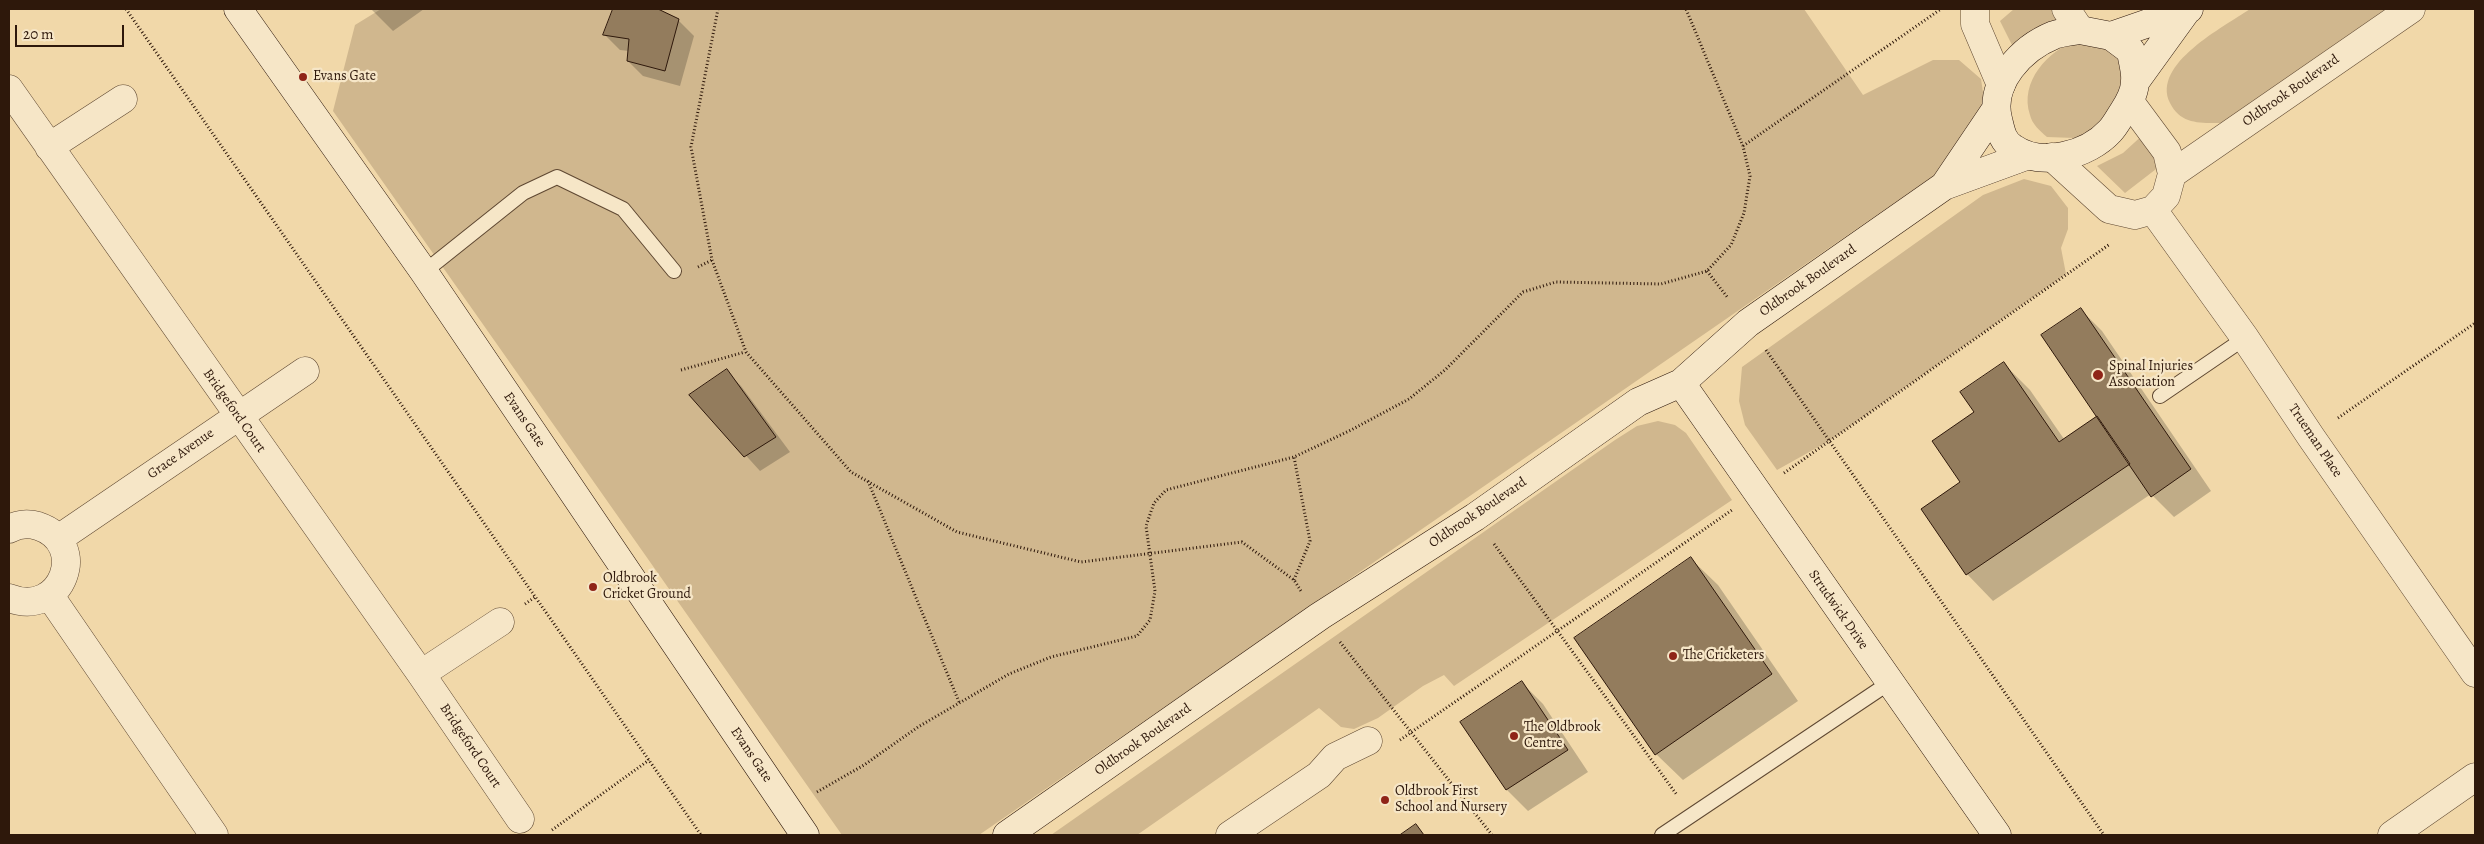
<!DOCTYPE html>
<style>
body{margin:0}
#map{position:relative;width:2484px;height:844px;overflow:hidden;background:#f1d8a9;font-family:Alegreya,serif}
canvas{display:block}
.frame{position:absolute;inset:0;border:10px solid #2e180b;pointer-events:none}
.scale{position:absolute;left:15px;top:25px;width:109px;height:22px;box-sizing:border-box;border:2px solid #2e180b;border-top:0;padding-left:6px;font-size:15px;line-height:18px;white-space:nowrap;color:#2e180b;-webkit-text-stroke:4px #f6e6c7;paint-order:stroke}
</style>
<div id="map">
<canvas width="2484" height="844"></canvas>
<div class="frame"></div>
<div class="scale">20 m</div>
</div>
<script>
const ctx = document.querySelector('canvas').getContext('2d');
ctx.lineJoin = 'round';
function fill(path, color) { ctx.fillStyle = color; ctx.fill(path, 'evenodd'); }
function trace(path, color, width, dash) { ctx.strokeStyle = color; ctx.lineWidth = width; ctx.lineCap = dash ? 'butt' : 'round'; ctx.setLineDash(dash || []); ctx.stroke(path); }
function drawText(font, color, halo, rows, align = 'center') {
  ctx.font = font + ' Alegreya,serif'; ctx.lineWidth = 4.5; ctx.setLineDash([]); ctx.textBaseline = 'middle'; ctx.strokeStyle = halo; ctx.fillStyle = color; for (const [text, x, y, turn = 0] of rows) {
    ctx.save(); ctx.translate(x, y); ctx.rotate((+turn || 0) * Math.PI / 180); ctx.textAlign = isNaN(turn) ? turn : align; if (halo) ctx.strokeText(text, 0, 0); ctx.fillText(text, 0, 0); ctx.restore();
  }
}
fill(new Path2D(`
 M381,9h1423l59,86 70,-35h26l22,19 4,27 -49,68 -957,661h-137l-509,-724 22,-86z
 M2014,9h38l8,9 -24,14 -21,19 -15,-30z
 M2250,9h138l-165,114c-22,0 -42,2 -53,-20 -19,-39 54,-76 80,-94z
 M2105,38l28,39 -33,53 -25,8 -28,-1c-7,-6 -15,-13 -17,-22 -11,-33 18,-65 48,-75 8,-3 18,-2 27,-2z
 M2146,132l14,34 -35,27 -28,-27 26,-13z
 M2024,179l27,7 17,22v21l-7,19 5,26 -237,167 -52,29 -32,-45 -6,-24 3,-34 241,-172z
 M1658,421l17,4 11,8 46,67 -278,186 -10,-11 -21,11 -45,32 -24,11 -13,-2 -22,-19 -182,127h-86l564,-395 22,-14z`), '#d0b78e');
fill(new Path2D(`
 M371,9h53l-31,22z
 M615,9h40l23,11 16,16 -14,50 -37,-10 -15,-15 1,-10 -9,-1 -15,-15z
 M2081,310l21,21 109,160 -37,26 -23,-23 -158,107 -26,-27 -5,-92 14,-70 28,-48 26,26 34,49 34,-23z
 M726,371l15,15 49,66 -30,19 -69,-76z
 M1691,559l27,26 80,116 -115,79 -27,-26z
 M1522,683l21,21 45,68 -60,39 -22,-22z`), '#0003');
const building = new Path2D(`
 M613,9h45l21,10 -14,52 -38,-10 2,-22 -26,-4z
 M2081,308l110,161 -40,28 -110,-162z
 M2004,362l55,80 38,-26 33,48 -164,111 -45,-66 39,-27 -28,-41 42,-29 -14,-20z
 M727,369l49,68 -32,20 -55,-62z
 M1691,557l81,117 -117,81 -81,-117z
 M1522,681l46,69 -62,40 -46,-68z
 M1416,824l8,11h-24z`);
fill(building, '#937c5d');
trace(building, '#2e180b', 1);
const lane = new Path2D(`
 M424,272l99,-79 34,-16 66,32 51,62
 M2160,396l85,-58
 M1662,835l227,-152`);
const street = new Path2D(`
 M1975,9v15l26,61
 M2066,9l14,21
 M9,89l412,585 99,145
 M49,147l74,-48
 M2052,157l57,52 26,6 18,-5 13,-14 6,-22 -5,-22 -37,-50
 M2172,174l239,-165
 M2153,210l92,128 66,99 164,236
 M9,529c9,-5 19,-6 29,-3 52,17 25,93 -29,72
 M58,539l247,-168
 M50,596l164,239
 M421,674l79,-52
 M1230,835l89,-60 16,-18 33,-16
 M2392,835l83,-58`);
const secondary = new Path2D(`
 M238,9l186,263 381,563
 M2080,30l31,6 20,15c1,9 5,20 4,30 0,11 -6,22 -12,31 -4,6 -8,14 -13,19 -22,24 -69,37 -97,17 -11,-7 -12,-17 -15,-29 -9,-37 24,-71 56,-84 8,-3 18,-4 26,-5z
 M2111,36l78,-27
 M2135,82l52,-72
 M1944,186l52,-77
 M1681,383l316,452
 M1007,835l313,-219 155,-99 163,-115 43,-19 67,-60 196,-137 82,-30`);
trace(lane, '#5f4832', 16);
trace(street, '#5f4832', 29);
trace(secondary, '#2e180b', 29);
trace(new Path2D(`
 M126,9l575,826
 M718,9l-27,138 21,113 34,92 105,120 106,60 124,30 161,-20 52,38 7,11
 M1743,146l198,-137
 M698,267l14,-7
 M1707,271l21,27
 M1766,350l338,485
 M681,370l64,-18
 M2338,418l137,-95
 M1784,473l326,-229
 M868,481l91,221
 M1494,544l183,251
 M1294,580l16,-39 -16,-84
 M525,604l10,-7
 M1340,642l152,193
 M1400,740l332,-230
 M817,792l47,-27 54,-38 91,-53 42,-17 86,-21 13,-16 5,-29 -9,-65 8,-23 12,-13 128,-33 57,-27 58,-31 36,-29 78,-78 33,-10 105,2 46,-13 24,-26 13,-32 6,-37 -7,-30 -57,-137
 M552,830l97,-70`), '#2e180b', 3, [1, 2.5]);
trace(lane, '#f6e6c7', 14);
trace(street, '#f6e6c7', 28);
trace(secondary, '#f6e6c7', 28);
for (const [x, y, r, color] of [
 [303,77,5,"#8f2418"],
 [2098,375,6,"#8f2418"],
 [593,587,5,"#8f2418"],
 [1673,656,5,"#8f2418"],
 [1514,736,5,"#8f2418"],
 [1385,800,5,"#8f2418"]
]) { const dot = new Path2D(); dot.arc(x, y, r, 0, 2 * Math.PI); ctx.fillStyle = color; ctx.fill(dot); trace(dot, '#f6e6c7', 2); }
drawText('14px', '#2e180b', '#f6e6c7', [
 ["Evans Gate",313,77],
 ["Spinal Injuries",2109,367],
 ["Association",2109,383],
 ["Oldbrook",603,579],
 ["Cricket Ground",603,595],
 ["The Cricketers",1683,656],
 ["The Oldbrook",1524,728],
 ["Centre",1524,744],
 ["Oldbrook First",1395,792],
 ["School and Nursery",1395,808]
], 'left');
drawText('14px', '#2e180b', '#f6e6c7', [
 ["Oldbrook Boulevard",2291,91,-35],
 ["Oldbrook Boulevard",1808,281,-35],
 ["Bridgeford Court",234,411,55],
 ["Evans Gate",524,420,56],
 ["Trueman Place",2315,441,56],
 ["Grace Avenue",181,454,-35],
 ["Oldbrook Boulevard",1478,513,-34],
 ["Strudwick Drive",1838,610,55],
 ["Oldbrook Boulevard",1143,740,-35],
 ["Bridgeford Court",470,746,56],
 ["Evans Gate",751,755,56]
]);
</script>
